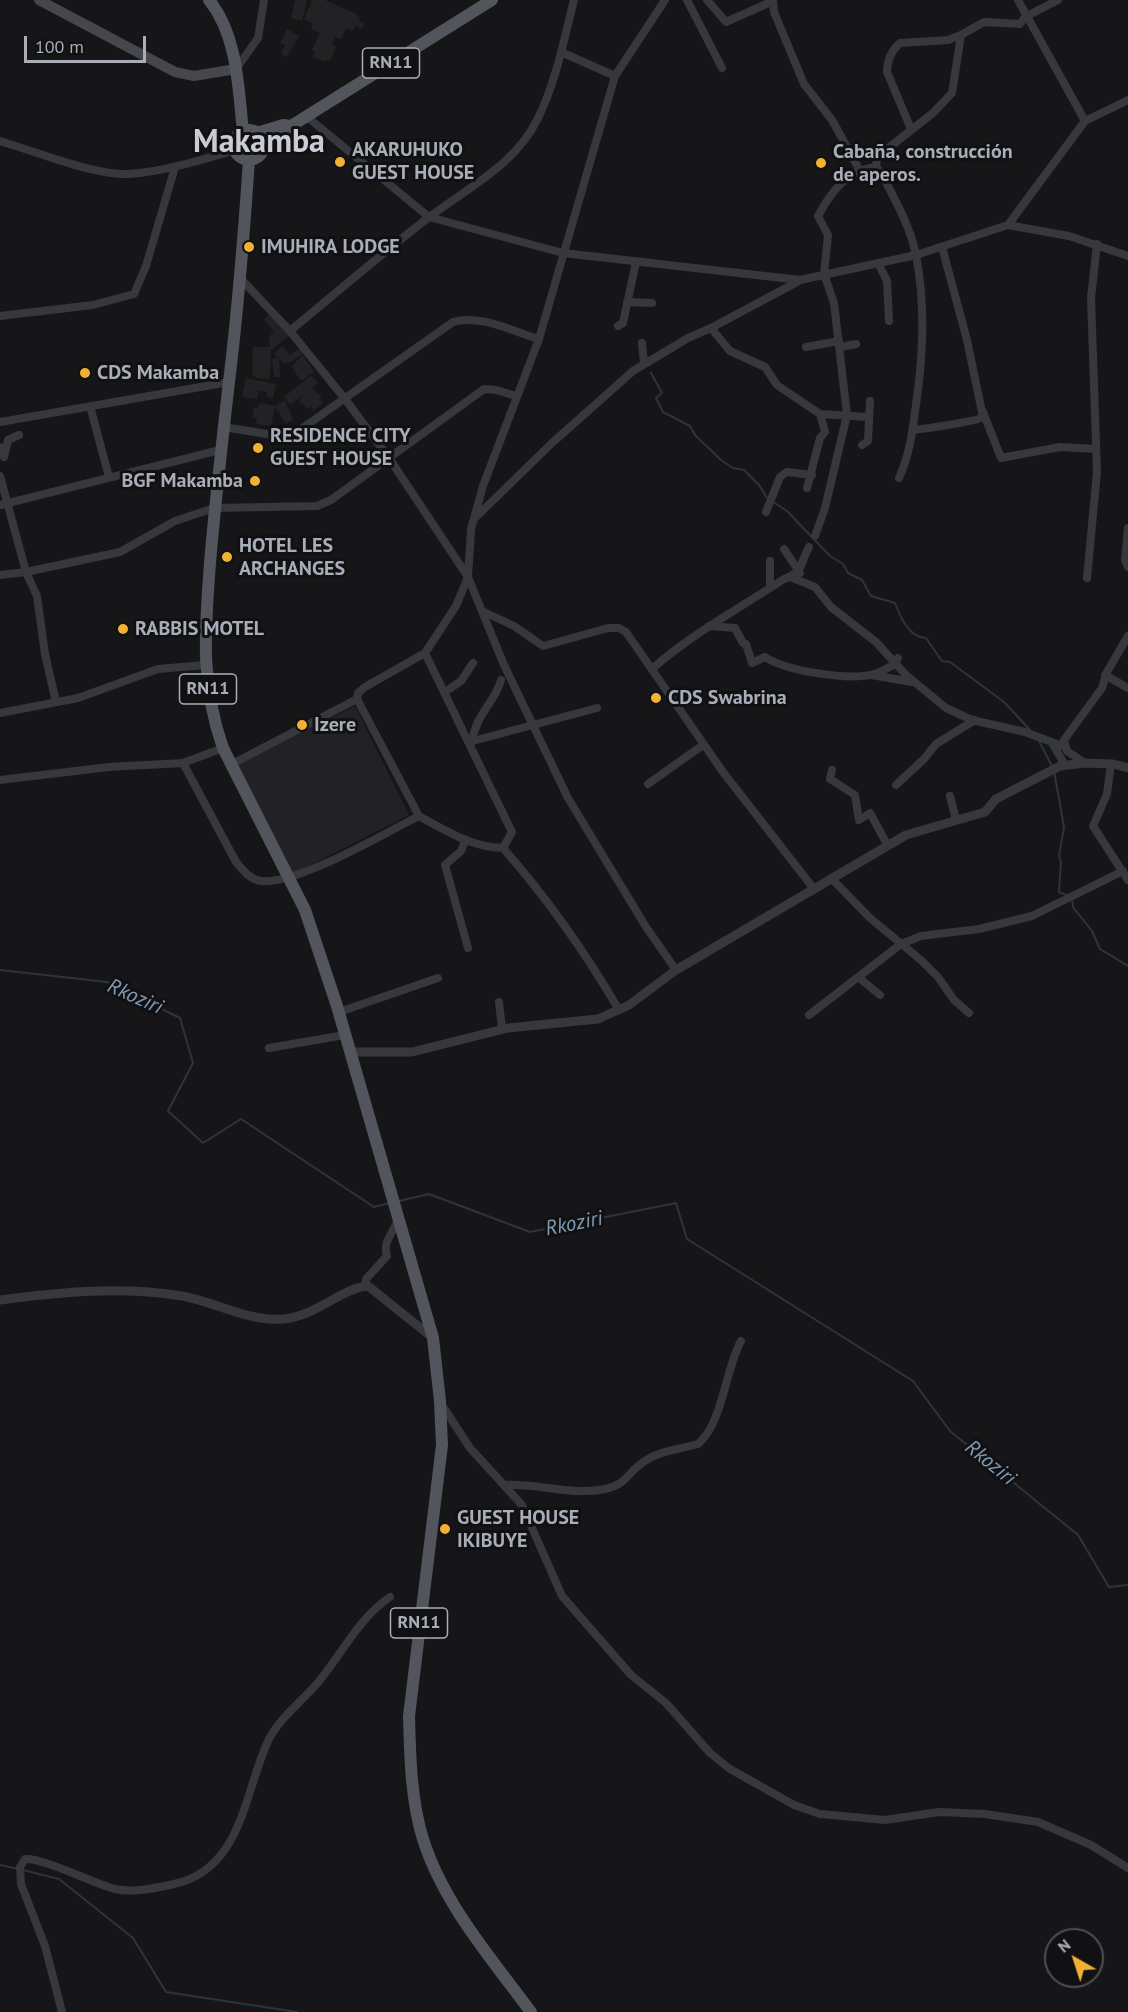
<!DOCTYPE html>
<meta charset="utf-8">
<style>
body{margin:0}
#map{position:relative;width:1128px;height:2012px;overflow:hidden;background:#161618;font-family:"PT Sans",sans-serif}
canvas{display:block}
.north{position:absolute;left:1044px;top:1928px;width:60px;height:60px;box-sizing:border-box;background:#111113;border:2px solid #4d4f55;border-radius:50%;rotate:321deg;font-size:16px;font-weight:700;line-height:24px;text-align:center;color:#a8adb8}
.north::after{content:'';display:block;margin:auto;width:21px;height:27px;background:#f2b134;clip-path:polygon(50% 0,100% 100%,50% 72%,0 100%)}
.scale{position:absolute;left:24px;top:36px;width:122px;height:27px;box-sizing:border-box;border:3px solid #a8adb8;border-top:0;padding-left:8px;font-size:18px;line-height:21px;white-space:nowrap;color:#a8adb8;-webkit-text-stroke:4px #111113;paint-order:stroke}
</style>
<div id="map">
<canvas width="1128" height="2012"></canvas>
<div class="north">N</div>
<div class="scale">100 m</div>
</div>
<script>
const ctx = document.querySelector('canvas').getContext('2d');
ctx.lineJoin = 'round';
function fill(path, color) { ctx.fillStyle = color; ctx.fill(path, 'evenodd'); }
function trace(path, color, width, dash) { ctx.strokeStyle = color; ctx.lineWidth = width; ctx.lineCap = dash ? 'butt' : 'round'; ctx.setLineDash(dash || []); ctx.stroke(path); }
function drawText(font, color, halo, rows, align = 'center') {
  ctx.font = font + ' "PT Sans",sans-serif'; ctx.lineWidth = 6; ctx.setLineDash([]); ctx.textBaseline = 'middle'; ctx.strokeStyle = halo; ctx.fillStyle = color; for (const [text, x, y, turn = 0] of rows) {
    ctx.save(); ctx.translate(x, y); ctx.rotate((+turn || 0) * Math.PI / 180); ctx.textAlign = isNaN(turn) ? turn : align; if (halo) ctx.strokeText(text, 0, 0); ctx.fillText(text, 0, 0); ctx.restore();
  }
}
fill(new Path2D(`
 M295,0h12l-5,21 -11,-3z
 M312,0h13l29,13 6,5 -1,3 5,3 -2,5 -7,-3 -2,5 -7,-3 -5,11 -6,-2 -3,8 4,2 -6,14 -4,-1 -1,2 -12,-5 2,-5 -3,-2 8,-17 -9,-4 2,-6 -9,-3 5,-13 4,1 -4,-2z
 M287,29l12,7 -12,21 -6,-3 4,-9 -5,-2z
 M271,313l18,23 -18,14 -1,29 -15,-1v-3h-3l1,-28h17l-1,-10 5,-6 -10,-11z
 M283,346l7,9 10,-7 4,5 -15,10h-5l-5,-5 1,19h-6l-2,-18 5,-1 -3,-5z
 M303,355l11,17 -13,9 -10,-15z
 M312,375l6,8 -8,7 3,-1 9,8 -2,2 3,4 -9,8 -3,-4 -3,2 -9,-7 4,-7 -13,10 -6,-8z
 M246,378l30,6 -3,14 -7,-1 1,-5 -8,-1 -2,8 -15,-2z
 M285,400l8,20 -8,3 -10,-17 -4,21 -15,-3 1,-6 -5,-1 2,-10 4,1 2,-5 15,3z
 M355,706l54,109 -118,60 -56,-109z`), '#222225');
trace(new Path2D(`
 M651,373l11,20 -6,5 7,14 27,14 5,9 26,25 12,8 11,2 15,15 8,13 20,13 43,45 13,8 5,9 14,7 9,16 24,7c5,13 14,35 31,35l16,23 8,1 54,40 26,28
 M1038,739l14,27
 M1054,771l10,56 -5,29 2,6 -2,30 8,3
 M1072,898l1,9 19,24 8,18 28,17
 M0,970l107,12 73,36 13,45 -25,48 35,32 38,-24 133,88 16,-4
 M399,1201l30,-7 101,38 146,-29 11,36 226,142 37,50 128,104 31,52 19,-2
 M0,1865l18,4
 M23,1870l36,9 74,59 33,54 131,20`), '#2c353c', 2);
trace(new Path2D(`
 M687,0l35,68
 M707,0l19,22 47,-21
 M773,0l1,12 30,72 28,36 27,49
 M1018,0l67,121
 M561,52l54,24
 M236,69l22,-31 6,-38
 M306,116l123,101 134,36 237,27 116,-25 92,-30 77,-104 43,-21
 M911,129l-24,-57c0,-12 4,-21 13,-29l48,-3 13,-5
 M0,141c35,10 95,35 130,33 36,-3 71,-14 105,-24
 M876,167l1,-10 56,-44 19,-20 9,-58 23,-13 36,2 5,-7 33,-17
 M1008,225l61,11 59,20
 M878,263l9,18 2,40
 M241,279l49,52 55,68 44,59 79,119 36,88 64,133 78,129 30,43
 M627,302l25,1
 M0,316l93,-11 41,-11 12,-28 29,-99
 M618,326l5,-3 13,-61
 M711,328l19,23 35,16 12,18 43,29 49,3
 M290,331c46,-38 91,-77 138,-113 39,-30 88,-53 110,-100 18,-36 26,-79 36,-118
 M642,343l2,20
 M806,347l33,-6
 M840,347l16,-3
 M90,406l19,71
 M983,412l18,46 59,-11 35,2
 M0,422l229,-40
 M223,427l57,9 17,-4 156,-110c28,-8 59,9 86,17
 M913,430c10,-1 66,-9 70,-13l-16,-77 -25,-93
 M862,445l6,-4 2,-40
 M0,447l4,10 4,-17 11,-5
 M0,476l26,96 11,24 8,58 11,48
 M807,488l13,-50 5,-6 -5,-18
 M0,505l220,-55
 M766,512l14,-35 7,-5 25,3
 M475,518l77,-75 81,-72 55,-33 23,-10 88,-47
 M1128,528l-3,32 3,7
 M815,536l10,-28 22,-93 -13,-112 -10,-29 4,-39 -10,-19c13,-24 29,-46 58,-49l4,4c14,27 30,54 36,84 10,53 7,104 -1,157 -3,23 -6,44 -16,66
 M784,549l16,24
 M0,575l26,-3 94,-20 55,-31 39,-13 103,-2 14,-6 153,-111 12,1 20,6
 M790,577l25,10 16,20 45,35 30,33 40,33 26,12 53,12 40,15
 M1087,578l10,-106 -6,-174 6,-54
 M770,588v-27
 M484,612l30,14 29,20 65,-18h11l7,4 97,140 91,117
 M709,626l26,2 8,15 3,1 6,19 13,-6c21,14 84,24 109,17 7,-2 14,-6 21,-10l3,-6
 M425,653l87,179 -9,16c45,51 82,104 116,162
 M653,668c40,-35 87,-60 131,-89 20,-7 16,-16 25,-32
 M871,675l41,7
 M1105,675l23,13
 M445,692l16,-11 12,-18
 M0,713l78,-15 80,-29 47,-4
 M469,742l128,-34
 M472,742c4,-29 23,-39 29,-62
 M1052,743l13,22
 M183,763l53,99c7,8 14,18 25,19 36,4 122,-47 158,-65l-62,-117
 M1085,763l-18,-12 -3,-11 38,-52 5,-16 21,-36
 M232,764l125,-65 1,-6 7,-6 60,-34 31,-47 12,-29 3,-48 12,-43 56,-147 76,-263 50,-76
 M1111,764l-4,30 -14,32 35,54
 M832,770l-2,9 25,16 4,25 11,-7 18,33
 M0,780l109,-13 74,-4 40,-15
 M648,784l55,-39
 M896,785l28,-26 12,-15 39,-24
 M950,796l6,24
 M419,816c28,15 52,31 84,32
 M465,841l-4,10 -16,14 23,83
 M832,879l38,39 52,43 16,16 16,23 15,13
 M858,977l22,18
 M499,1002l3,27
 M339,1012l99,-34
 M809,1015l92,-71 20,-8 58,-7 53,-13 91,-45
 M269,1048l76,-13
 M365,1286l1,-7 21,-23c-5,-15 7,-23 11,-37
 M442,1405l28,43 52,57 40,91 69,79 35,28 44,50 20,16 64,36 26,9 65,6 54,-8 46,2 53,8 53,23 37,23
 M504,1485c34,-2 68,11 101,4 22,-4 23,-18 40,-28 14,-10 36,-12 53,-17 25,-21 27,-74 43,-103
 M62,2012l-17,-66 -24,-62 -1,-17 5,-8c16,-2 70,25 90,30 20,4 40,-1 59,-5 69,-15 70,-93 95,-145 12,-23 35,-39 51,-59 24,-29 38,-61 70,-83`), '#37383d', 8);
trace(new Path2D(`
 M350,1052h62l96,-24 90,-9 31,-14 47,-35 230,-135 79,-23 11,-13 64,-33 25,-3 28,1 15,4
 M0,1300c61,-8 120,-14 182,-4 34,6 66,26 102,23 30,-2 60,-32 84,-33l65,52`), '#37383d', 9);
trace(new Path2D(`
 M39,0l136,72 19,4 42,-7`), '#45474d', 10);
trace(new Path2D(`
 M209,0c29,36 29,88 34,131
 M234 145a15 15 0 1 1 30 0a15 15 0 1 1-30 0Z
 M257,133l26,-8 8,1
 M263,149l21,-13 7,-10 201,-126
 M249,160c-5,74 -11,148 -20,222 -7,61 -14,121 -19,181 -5,68 -10,119 13,185l82,162 32,96 96,332 7,63 2,44 -33,271c1,40 2,85 14,123 20,64 68,119 108,173`), '#53555c', 12);
for (const [x, y, r, color] of [
 [340,162,6,"#f2b134"],
 [821,163,6,"#f2b134"],
 [249,247,6,"#f2b134"],
 [85,373,6,"#f2b134"],
 [258,448,6,"#f2b134"],
 [255,481,6,"#f2b134"],
 [227,557,6,"#f2b134"],
 [123,629,6,"#f2b134"],
 [656,698,6,"#f2b134"],
 [302,725,6,"#f2b134"],
 [445,1529,6,"#f2b134"]
]) { const dot = new Path2D(); dot.arc(x, y, r, 0, 2 * Math.PI); ctx.fillStyle = color; ctx.fill(dot); trace(dot, '#111113', 2); }
for (const [x, y, w] of [
 [391,63,57],
 [208,689,57],
 [419,1623,57]
]) { const box = new Path2D(); box.roundRect(x - w / 2, y - 15, w, 30, 4.5); ctx.fillStyle = '#111113'; ctx.fill(box); trace(box, '#a8adb8', 1.5); }
drawText('bold 18px', '#a8adb8', null, [
 ["RN11",391,63],
 ["RN11",208,689],
 ["RN11",419,1623]
]);
drawText('bold 20px', '#a8adb8', '#111113', [
 ["AKARUHUKO",352,150],
 ["GUEST HOUSE",352,173],
 ["Cabaña, construcción",833,152],
 ["de aperos.",833,175],
 ["IMUHIRA LODGE",261,247],
 ["CDS Makamba",97,373],
 ["RESIDENCE CITY",270,436],
 ["GUEST HOUSE",270,459],
 ["BGF Makamba",243,481,"right"],
 ["HOTEL LES",239,546],
 ["ARCHANGES",239,569],
 ["RABBIS MOTEL",135,629],
 ["CDS Swabrina",668,698],
 ["Izere",314,725],
 ["GUEST HOUSE",457,1518],
 ["IKIBUYE",457,1541]
], 'left');
drawText('italic 21px', '#7f9bb3', '#111113', [
 ["Rkoziri",135,997,24],
 ["Rkoziri",574,1224,-11],
 ["Rkoziri",990,1463,39]
]);
drawText('bold 32px', '#c9ccd4', '#111113', [
 ["Makamba",259,143]
]);
</script>
